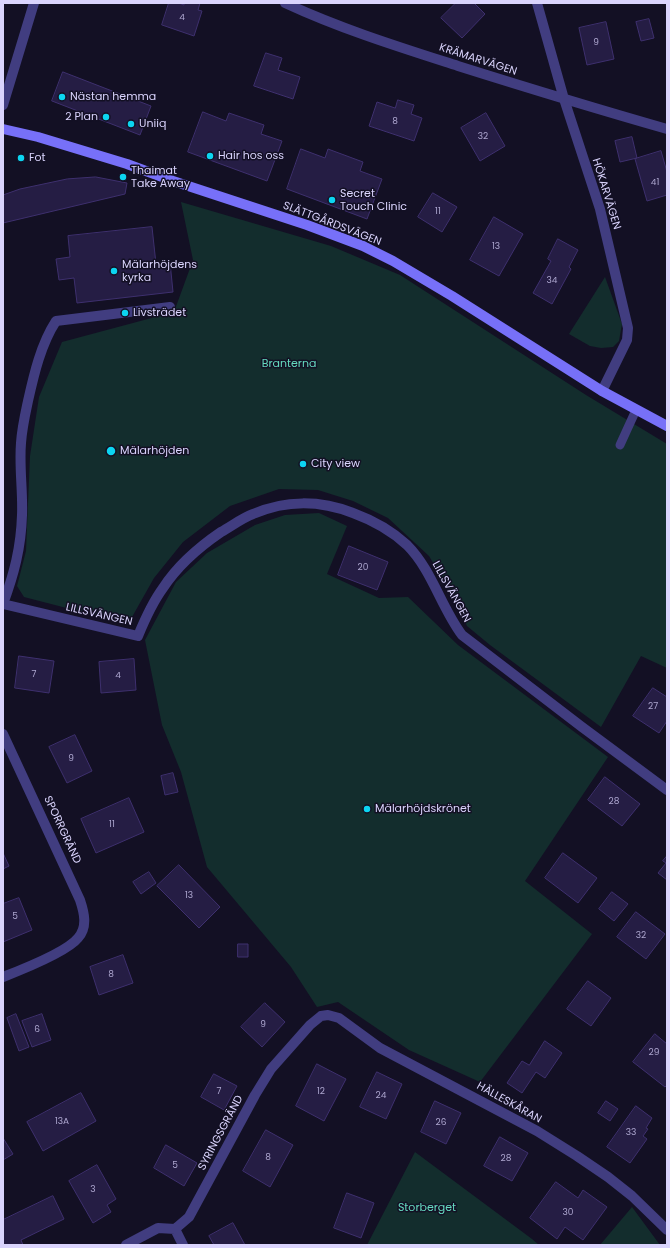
<!DOCTYPE html>
<meta charset="utf-8">
<style>
body{margin:0}
#map{position:relative;width:670px;height:1248px;overflow:hidden;background:#131024;font-family:Poppins,sans-serif}
canvas{display:block}
.frame{position:absolute;inset:0;border:4px solid #dad4fd;pointer-events:none}
</style>
<div id="map">
<canvas width="670" height="1248"></canvas>
<div class="frame"></div>
</div>
<script>
const ctx = document.querySelector('canvas').getContext('2d');
ctx.lineJoin = 'round';
function fill(path, color) { ctx.fillStyle = color; ctx.fill(path, 'evenodd'); }
function trace(path, color, width, dash) { ctx.strokeStyle = color; ctx.lineWidth = width; ctx.lineCap = dash ? 'butt' : 'round'; ctx.setLineDash(dash || []); ctx.stroke(path); }
function drawText(font, color, halo, rows, align = 'center') {
  ctx.font = font + ' Poppins,sans-serif'; ctx.lineWidth = 3; ctx.setLineDash([]); ctx.textBaseline = 'middle'; ctx.strokeStyle = halo; ctx.fillStyle = color; for (const [text, x, y, turn = 0] of rows) {
    ctx.save(); ctx.translate(x, y); ctx.rotate((+turn || 0) * Math.PI / 180); ctx.textAlign = isNaN(turn) ? turn : align; if (halo) ctx.strokeText(text, 0, 0); ctx.fillText(text, 0, 0); ctx.restore();
  }
}
fill(new Path2D(`
 M181,202l150,44 69,29 186,120 81,49v224l-26,-12 -40,71 -111,-82 -23,-19 -15,-32 -23,-38 -41,-38 -35,-17 -35,-11 -39,-1 -49,17 -47,36 -29,36 -22,39 -19,3 -89,-23 -7,-11 9,-35 4,-95 9,-59 23,-55 112,-30 19,-52z
 M605,277l17,47 -3,17 -6,6 -12,1 -11,-2 -21,-12z
 M319,513l28,13 -20,48 52,24 29,-1 50,48 150,112 -83,124 67,53 -112,148 -71,-32 -71,-48 -21,5 -26,-40 -84,-100 -26,-95 -19,-47 -17,-85 31,-58 31,-29 48,-28 30,-10z
 M415,1152l117,87 7,6h-172z
 M632,1207l28,38h-60z`), '#132d2d');
const building = new Path2D(`
 M169,3h10l5,2v-2h16l-2,7 4,1 -8,25 -32,-11z
 M456,3h18l11,11 -23,24 -21,-20z
 M649,19l5,19 -13,3 -5,-19z
 M606,22l8,37 -27,6 -8,-37z
 M266,53l16,5 -4,12 22,7 -7,22 -39,-13z
 M63,72l88,34 -11,29 -88,-34z
 M398,100l16,5 -3,9 11,4 -8,23 -45,-15 8,-24 18,6z
 M203,112l23,9 3,-8 35,12 -3,9 21,7 -15,40 -79,-29z
 M486,113l19,33 -25,15 -19,-33z
 M632,137l5,21 -17,4 -5,-21z
 M301,149l24,9 3,-9 35,13 -3,9 22,8 -15,40 -80,-30z
 M661,151l6,21v23l-20,6 -12,-42z
 M96,177l31,6 -2,11 -122,29v-28l17,-6 47,-10z
 M433,193l24,14 -15,25 -24,-15z
 M494,217l29,17 -24,42 -29,-16z
 M152,227l4,37 14,-2 3,30 -96,11 -3,-25 -15,2 -3,-21 14,-2 -2,-21z
 M558,239l20,11 -9,17 2,2 -19,35 -19,-11 18,-32 -3,-2z
 M349,546l39,16 -11,28 -39,-15z
 M19,656l35,5 -5,32 -34,-5z
 M134,659l2,31 -35,3 -2,-31z
 M653,688l14,9v24l-8,12 -26,-17z
 M75,735l17,36 -25,12 -18,-36z
 M173,773l5,19 -13,3 -4,-19z
 M605,777l35,27 -18,22 -34,-26z
 M129,798l15,34 -48,21 -15,-34z
 M3,853l6,13 -6,3z
 M563,853l34,25 -19,25 -33,-25z
 M667,856v24l-9,-7 8,-10 -3,-2z
 M179,865l41,42 -21,21 -42,-42z
 M149,872l7,11 -15,11 -8,-12z
 M612,892l16,12 -14,17 -15,-12z
 M19,898l13,32 -29,12v-38z
 M636,912l29,22 -19,25 -29,-22z
 M238,944h10v13h-10z
 M123,955l10,28 -34,12 -9,-28z
 M588,981l23,17 -20,28 -24,-17z
 M265,1003l20,19 -23,25 -21,-20z
 M16,1014l13,33 -10,4 -12,-33z
 M42,1014l9,26 -19,7 -10,-26z
 M655,1034l12,10v41l-2,2 -32,-25z
 M545,1041l17,12 -17,25 -9,-6 -14,21 -15,-10 15,-22 7,4z
 M317,1064l29,15 -22,42 -28,-15z
 M377,1072l25,12 -16,35 -26,-12z
 M214,1074l23,12 -13,24 -23,-13z
 M81,1093l15,28 -53,30 -16,-29z
 M435,1101l26,12 -15,31 -25,-12z
 M606,1101l12,8 -8,12 -12,-8z
 M636,1106l16,12 -6,10 2,1 -5,7 4,3 -17,24 -23,-16z
 M266,1130l27,15 -23,42 -27,-16z
 M500,1137l28,16 -16,28 -28,-15z
 M3,1138l10,16 -10,6z
 M166,1145l31,18 -13,23 -30,-18z
 M97,1165l19,34 -9,6 4,7 -18,11 -24,-42z
 M556,1182l22,16 5,-8 24,17 -24,33 -18,-13 -8,12 -27,-21z
 M347,1193l27,10 -13,35 -27,-10z
 M53,1196l11,23 -43,21 2,5h-20v-25z
 M233,1223l12,22h-31l-5,-9z`);
fill(building, '#251d44');
trace(building, '#3e306e', 1);
trace(new Path2D(`
 M620,445l16,-35`), '#413d80', 9);
trace(new Path2D(`
 M285,3c56,26 114,44 173,63 70,22 139,43 209,63
 M537,3l27,96 36,110 28,119 -1,12 -25,51
 M3,105l31,-102
 M3,604l135,32c7,-17 14,-33 25,-48 15,-23 36,-41 58,-56 11,-6 21,-14 32,-18 32,-14 67,-14 100,-1 19,7 39,18 54,32 25,25 34,62 55,90l120,92 85,63
 M3,604c11,-30 18,-56 19,-89 1,-24 -3,-48 -1,-72 1,-15 4,-28 7,-42 6,-27 13,-57 28,-80l114,-14
 M3,734l77,166c4,12 8,27 -2,38 -11,14 -57,32 -75,39
 M175,1229l8,16
 M126,1245l32,-17 17,1 14,-12 66,-122 16,-26 39,-44 11,-9 7,-1 11,3 41,30 157,83 40,25 31,21 24,19 35,34`), '#413d80', 10);
trace(new Path2D(`
 M3,129l35,8 89,27 46,17 134,44 56,21 30,15 59,35 150,95 65,35`), '#7770f8', 10);
for (const [x, y, r, color] of [
 [62,97,4,"#0cd5f1"],
 [106,117,4,"#0cd5f1"],
 [131,124,4,"#0cd5f1"],
 [210,156,4,"#0cd5f1"],
 [21,158,4,"#0cd5f1"],
 [123,177,4,"#0cd5f1"],
 [332,200,4,"#0cd5f1"],
 [114,271,4,"#0cd5f1"],
 [125,313,4,"#0cd5f1"],
 [111,451,5,"#0cd5f1"],
 [303,464,4,"#0cd5f1"],
 [367,809,4,"#0cd5f1"]
]) { const dot = new Path2D(); dot.arc(x, y, r, 0, 2 * Math.PI); ctx.fillStyle = color; ctx.fill(dot); trace(dot, '#131024', 1.5); }
drawText('9px', '#ada6cf', null, [
 ["4",182,18],
 ["9",596,43],
 ["8",395,122],
 ["32",483,137],
 ["41",655,183],
 ["11",438,212],
 ["13",496,247],
 ["34",552,281],
 ["20",363,568],
 ["7",34,675],
 ["4",118,676],
 ["27",653,707],
 ["9",71,759],
 ["28",614,802],
 ["11",112,825],
 ["13",189,896],
 ["5",15,917],
 ["32",641,936],
 ["8",111,975],
 ["9",263,1025],
 ["6",37,1030],
 ["29",654,1053],
 ["7",219,1092],
 ["12",321,1092],
 ["24",381,1096],
 ["13A",62,1122],
 ["26",441,1123],
 ["33",631,1133],
 ["8",268,1158],
 ["28",506,1159],
 ["5",175,1166],
 ["3",93,1190],
 ["30",568,1213]
]);
drawText('11px', '#dad4fd', '#131024', [
 ["KRÄMARVÄGEN",478,60,18],
 ["HÖKARVÄGEN",606,194,73],
 ["SLÄTTGÅRDSVÄGEN",332,224,21],
 ["LILLSVÄNGEN",451,592,61],
 ["LILLSVÄNGEN",99,615,13],
 ["SPORRGRÄND",62,830,65],
 ["HÄLLESKÅRAN",509,1103,29],
 ["SYRINGSGRÄND",221,1133,-62]
]);
drawText('11px', '#dad4fd', '#131024', [
 ["Nästan hemma",70,97],
 ["2 Plan",98,117,"right"],
 ["Uniiq",139,124],
 ["Hair hos oss",218,156],
 ["Fot",29,158],
 ["Thaimat",131,171],
 ["Take Away",131,184],
 ["Secret",340,194],
 ["Touch Clinic",340,207],
 ["Mälarhöjdens",122,265],
 ["kyrka",122,278],
 ["Livsträdet",133,313],
 ["Mälarhöjden",120,451],
 ["City view",311,464],
 ["Mälarhöjdskrönet",375,809]
], 'left');
drawText('11px', '#64d9bf', '#131024', [
 ["Branterna",289,364],
 ["Storberget",427,1208]
]);
</script>
